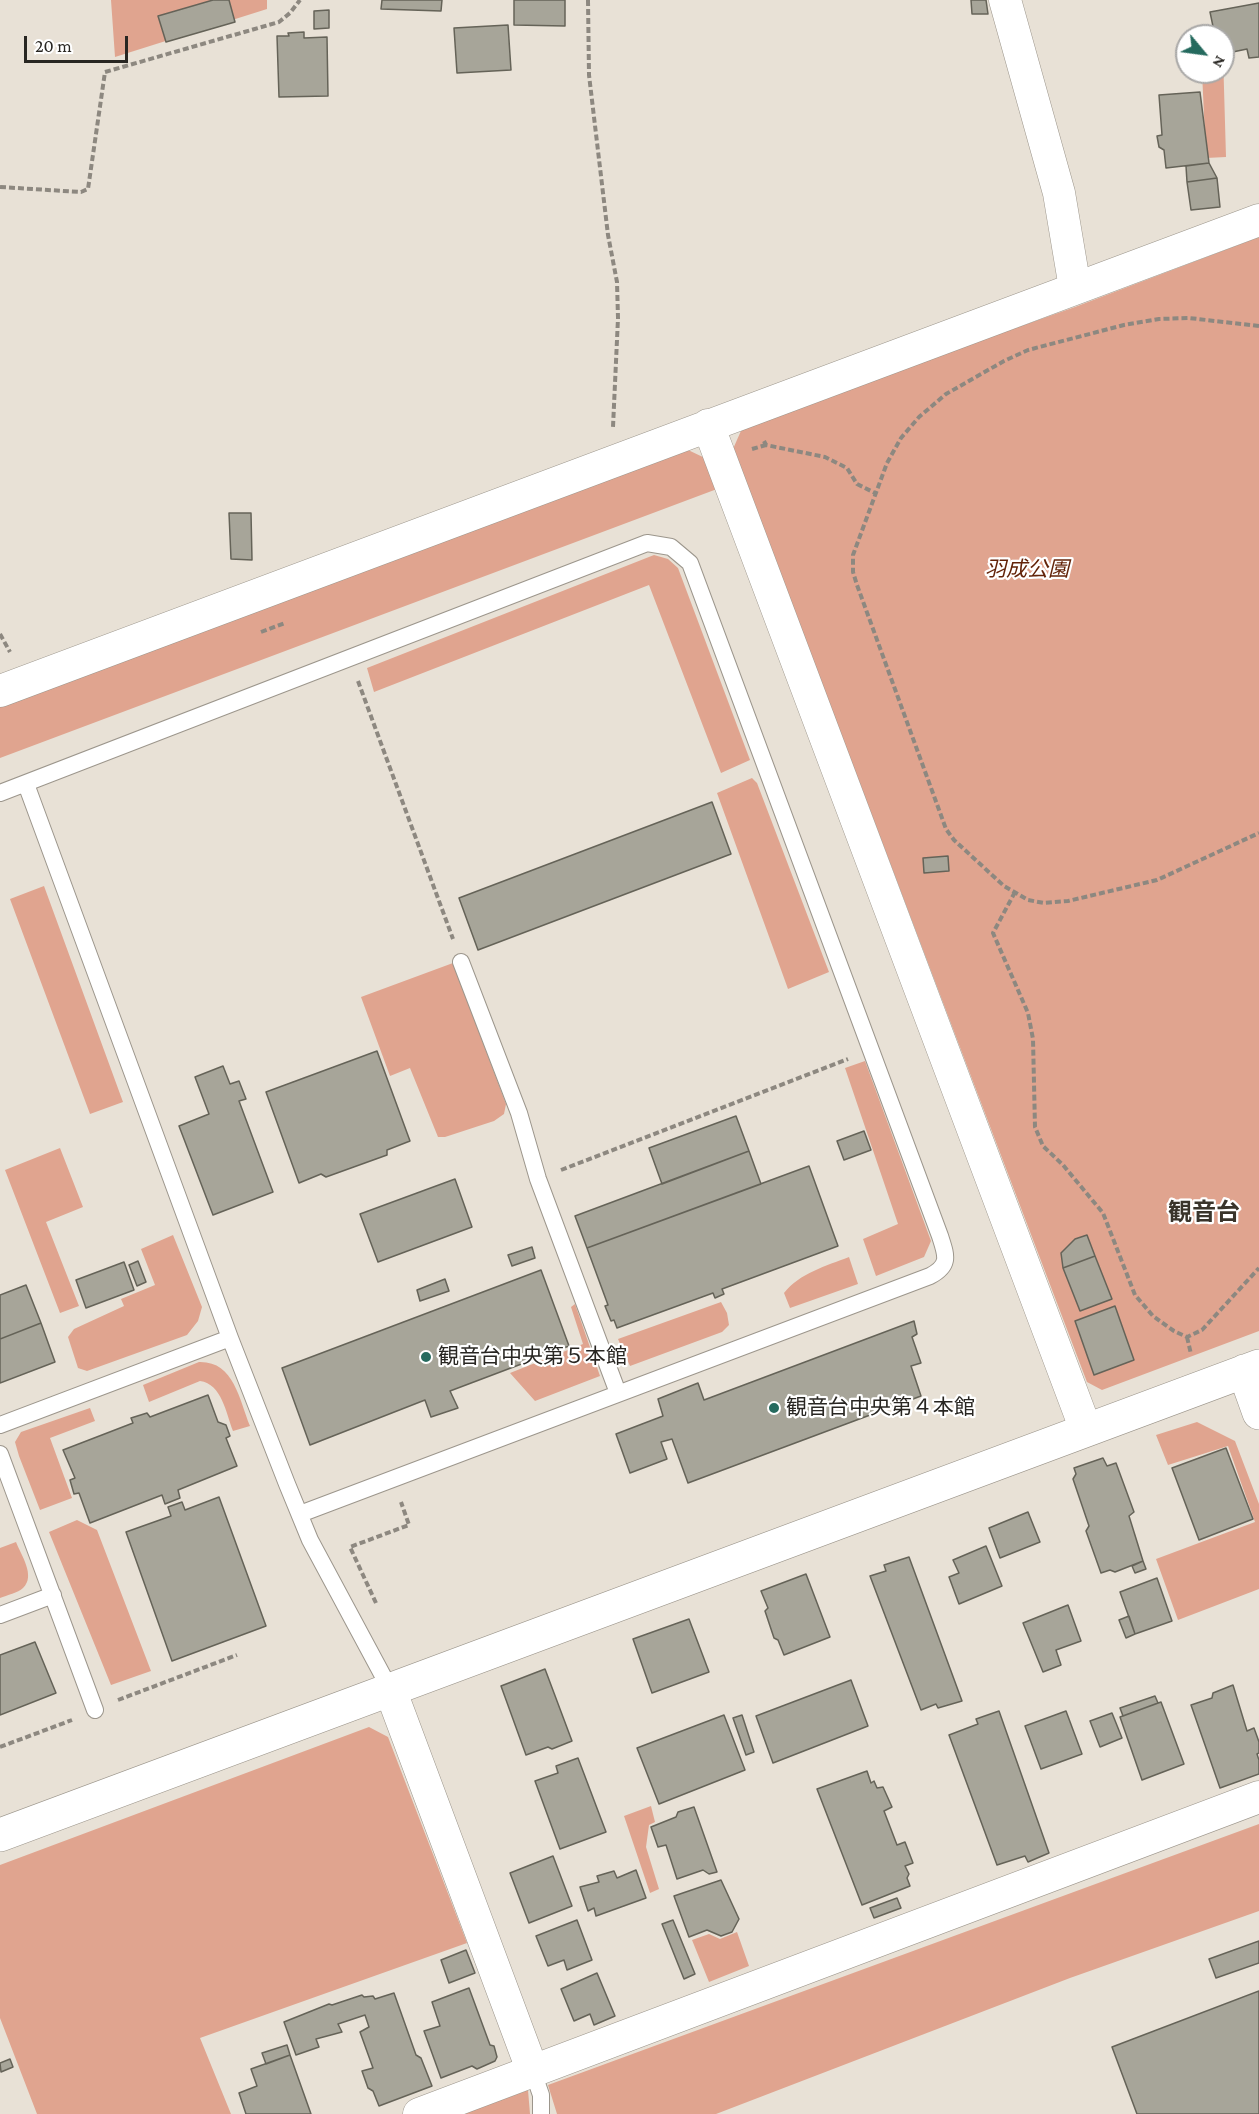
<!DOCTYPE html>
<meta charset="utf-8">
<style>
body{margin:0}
#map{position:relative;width:1259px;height:2114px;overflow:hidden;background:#e8e1d6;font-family:"Crimson Pro",serif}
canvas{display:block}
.north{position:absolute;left:1175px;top:24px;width:60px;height:60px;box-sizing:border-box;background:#fff;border:2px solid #a9a8a7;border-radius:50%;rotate:119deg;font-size:16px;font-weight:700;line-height:24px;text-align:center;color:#282622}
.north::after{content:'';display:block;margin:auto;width:21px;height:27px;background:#256a5e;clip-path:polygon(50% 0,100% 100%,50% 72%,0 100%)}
.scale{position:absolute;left:24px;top:36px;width:104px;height:27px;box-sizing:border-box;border:3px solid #282622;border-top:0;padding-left:8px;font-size:18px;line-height:21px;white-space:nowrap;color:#282622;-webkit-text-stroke:4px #fff;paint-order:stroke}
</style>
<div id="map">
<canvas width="1259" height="2114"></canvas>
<div class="north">N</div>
<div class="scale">20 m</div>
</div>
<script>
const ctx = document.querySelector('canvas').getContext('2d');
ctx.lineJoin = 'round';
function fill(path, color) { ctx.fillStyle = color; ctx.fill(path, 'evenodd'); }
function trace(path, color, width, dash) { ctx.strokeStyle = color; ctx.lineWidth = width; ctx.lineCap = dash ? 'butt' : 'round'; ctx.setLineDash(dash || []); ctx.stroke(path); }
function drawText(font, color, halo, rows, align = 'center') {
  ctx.font = font + ' "Crimson Pro","Noto Sans JP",serif'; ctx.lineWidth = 4.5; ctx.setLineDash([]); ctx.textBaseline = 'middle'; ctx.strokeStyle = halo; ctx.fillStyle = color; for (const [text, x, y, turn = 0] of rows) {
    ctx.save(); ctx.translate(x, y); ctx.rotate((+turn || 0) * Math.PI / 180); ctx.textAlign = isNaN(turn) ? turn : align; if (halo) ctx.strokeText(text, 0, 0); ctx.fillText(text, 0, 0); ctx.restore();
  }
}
fill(new Path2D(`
 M111,0h156v9l-152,48z
 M1223,54l3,103 -20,1 -4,-86h21z
 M1259,237v1094l-157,59 -15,-8 -354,-933 11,-25 331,-117z
 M686,449l21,10 10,30 -717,269v-51z
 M654,555l14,4 10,9 72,192 -29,13 -72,-188 -275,107 -7,-24z
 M752,778l5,5 72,189 -41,17 -71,-196z
 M44,886l79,216 -33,12 -80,-215z
 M453,963l53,141 -2,10 -10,7 -49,16h-7l-28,-69 -20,8 -29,-79z
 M865,1061l66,180 -7,16 -48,19 -13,-37 35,-15 -53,-156z
 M60,1148l23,59 -37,15 33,84 -19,7 -55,-143z
 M173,1235l29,72 -4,14 -11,14 -100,36 -9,-3 -10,-31 6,-8 50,-23 -3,-7 34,-14 -14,-36z
 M849,1257l9,27 -68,24 -6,-15c16,-20 42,-27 65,-36z
 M721,1302l6,11 2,12 -7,7 -92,34 -12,-27z
 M575,1304l25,72 -65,25 -25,-28 73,-29 -12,-37z
 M199,1362c35,-1 40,37 51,64l-17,5c-7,-18 -11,-47 -33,-50l-51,21 -6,-17z
 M90,1408l5,13 -45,17 22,60 -32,12 -21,-54 -4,-14 6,-10z
 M1197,1422l38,19 24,63v85l-81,31 -22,-61 99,-37 -27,-76 -60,19 -12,-30z
 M77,1520l20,10 54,141 -40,14 -62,-153z
 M16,1542c5,13 20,34 7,46 -5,5 -16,7 -23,10v-50z
 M369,1727l19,10 79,206 -267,95 31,76h-194l-37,-96v-153z
 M651,1806l4,16 -6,3 -3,22 13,42 -9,4 -26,-77z
 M1259,1824v87l-189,67 -354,136h-159l-9,-29z
 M737,1932l12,34 -40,16 -17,-42 17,-6 11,5z
 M528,2090l2,24h-67z`), '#e0a48f');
const building = new Path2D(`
 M213,0h16l6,22 -69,20 -8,-26z
 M382,0h60l-1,11 -60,-2z
 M514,0h51v26l-51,-1z
 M971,0h15l2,14h-16z
 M1259,3v54l-10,1 -2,-9 -24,5v-18h-8l-5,-24z
 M329,10v18l-15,1v-18z
 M508,25l3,45 -54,3 -3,-45z
 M304,32v6l23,-1 1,59 -49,1 -2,-61h12l-1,-3z
 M1200,92l9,71 -43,5 -2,-18 -5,-3 -2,-11 5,-1 -3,-40z
 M1209,163l8,15 -30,4 -1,-16z
 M1217,178l3,29 -29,3 -4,-28z
 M229,513h22l1,47 -21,-1z
 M712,802l19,52 -253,96 -19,-52z
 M948,856l1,15 -25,2 -1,-15z
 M377,1051l33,90 -23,9v5l-61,22 -5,-3 -22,9 -33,-91z
 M223,1066l7,18 9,-3 7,18 -7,2 34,91 -60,23 -34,-89 30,-12 -14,-37z
 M736,1116l13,35 -87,33 -13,-36z
 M864,1131l7,19 -27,10 -7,-19z
 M749,1151l12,33 -174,64 -12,-32z
 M809,1166l29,80 -116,43 2,5 -9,4 -2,-5 -96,35 -3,-8 -3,1 -6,-15 3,-1 -21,-57z
 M455,1179l17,48 -94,35 -18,-48z
 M1087,1235l8,21 -32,12 -2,-15 14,-14z
 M532,1247l3,11 -23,8 -4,-11z
 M1095,1256l17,43 -32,12 -17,-43z
 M138,1261l8,21 -9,4 -8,-21z
 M124,1262l10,28 -48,18 -10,-28z
 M541,1270l28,76 -119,45 8,17 -27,9 -6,-17 -115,45 -28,-77z
 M445,1279l4,12 -29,10 -3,-11z
 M26,1285l15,38 -41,16v-44z
 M1115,1306l19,54 -40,15 -19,-54z
 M914,1321l3,13 -5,3 9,26 -10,3 10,30 -233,87 -16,-44 -11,3 6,17 -37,14 -14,-39 47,-18 -5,-17 40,-16 6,17z
 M41,1323l14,39 -55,21v-44z
 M208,1395l10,27 8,3 4,11 -4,2 11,28 -59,24 2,8 -15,6 -3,-9 -72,28 -11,-30 -5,1 -4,-14 5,-2 -12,-28 70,-27 -2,-5 16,-5 3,4z
 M1226,1448l27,71 -54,21 -27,-72z
 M1103,1458l4,8 9,-3 18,49 -5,4 14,45 -28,11 -5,-2 -9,3 -15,-42 3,-5 -16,-47 3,-5 -2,-6z
 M219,1497l47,129 -94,35 -46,-129 45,-16 -3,-9 14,-5 3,8z
 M1028,1512l12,30 -40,16 -11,-30z
 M986,1546l16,40 -43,18 -10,-27 10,-4 -6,-13z
 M909,1557l53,144 -24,7 -2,-4 -15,6 -51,-134 16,-5 -2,-6z
 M1143,1561l3,8 -11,4 -3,-7z
 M806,1574l24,63 -46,18 -6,-15 -4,-2 -9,-27 3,-3 -7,-17z
 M1157,1578l15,43 -37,13 -15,-42z
 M1068,1605l13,36 -25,9 5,15 -18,7 -20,-49z
 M1129,1616l6,18 -9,4 -7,-18z
 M689,1619l20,53 -57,21 -19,-54z
 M35,1642l21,51 -56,22v-60z
 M545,1669l27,72 -20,8 -4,-2 -22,8 -25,-69z
 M851,1680l17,46 -95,37 -17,-47z
 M1233,1685l14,46 7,-3 5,14v11l-2,1 2,6v14l-39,14 -29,-83 21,-7 1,-5z
 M1155,1696l3,7 -35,13 -3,-8z
 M1161,1702l23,62 -42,16 -22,-63z
 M999,1711l50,142 -21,9 -3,-6 -28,9 -48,-130 29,-11 -2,-5z
 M1066,1711l16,43 -41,15 -16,-43z
 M1112,1713l10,25 -22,9 -10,-26z
 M724,1715l21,55 -86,34 -22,-56z
 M742,1715l12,37 -8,3 -13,-37z
 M578,1758l28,74 -46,17 -25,-68 23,-8 -2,-7z
 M867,1771l4,12 3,-2 3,7 6,-1 9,20 -8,4 13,34 8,-3 8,21 -8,3 4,8 -2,4 3,8 -48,19 -45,-116z
 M694,1807l23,65 -8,2 -6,-4 -26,9 -11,-34 -8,2 -7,-20 25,-10 2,-5z
 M553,1856l19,50 -43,17 -19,-50z
 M636,1870l10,28 -50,18 -2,-8 -6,3 -8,-24 19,-5 -2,-6 17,-5 3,7z
 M721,1880l18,39 -7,13 -11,4 -14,-6 -18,7 -15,-41z
 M897,1898l4,10 -27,10 -4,-10z
 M577,1920l15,40 -25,10 -3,-10 -16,6 -12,-30z
 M673,1920l22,54 -11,5 -22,-55z
 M1259,1941v22l-43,15 -7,-19z
 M466,1950l9,23 -26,10 -8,-23z
 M597,1973l18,43 -21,9 -4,-11 -16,7 -13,-32z
 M469,1988l21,57 4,1 3,11 -2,4 -18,8 -5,-3 -31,12 -17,-47 16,-5 -8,-24z
 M1259,1991v123h-122l-25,-67z
 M394,1993l22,62 5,3 11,28 -53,20 -6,-15 -5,-3 -6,-17 11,-3 -13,-36 9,-5 -4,-12 -27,9 4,8 -26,7 3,8 -23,8 -12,-33 45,-18 3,1 30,-10 2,2 9,-1 2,3z
 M287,2045l3,10 -24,9 -4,-11z
 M290,2055l21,59h-65l-7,-21 18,-7 -6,-17z
 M10,2059l3,8 -12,5 -1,-9z`);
fill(building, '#a7a599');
trace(building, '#656358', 1.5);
const service = new Path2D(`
 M26,784l204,554 57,146 23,56 80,149
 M0,793l647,-250 24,4 19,16 250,673c6,19 11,29 -10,40l-630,238
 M461,962l58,151 19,66 80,214
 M0,1425l230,-87
 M0,1454l95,256
 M0,1615l53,-20
 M533,2072l8,23v19`);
const minor = new Path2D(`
 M1005,0l54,193 16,95
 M708,425l378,1005
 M0,691l1259,-471
 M390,1689l143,383
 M419,2114l840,-317`);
const tertiary = new Path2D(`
 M1244,1371l15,42
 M0,1835l1259,-469`);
trace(service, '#9c968c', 18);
trace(minor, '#9c968c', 33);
trace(tertiary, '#9c968c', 34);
trace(new Path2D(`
 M588,0l1,75 19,160 9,47 1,36 -5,109
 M0,187l81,5 7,-3 17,-117 174,-50 11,-9 10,-13
 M1259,326l-70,-8 -30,1 -35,6 -96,25 -24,11 -58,33 -27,23 -18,21 -14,25 -34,92v17l4,13 89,244 8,11 50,46 24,14 16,3 24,-2 89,-21 102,-47
 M764,441l2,4 59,12 22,11 10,16 18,9
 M752,449l14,-4
 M261,632l24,-9
 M0,634l10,18
 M358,681l95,258
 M1015,892l-22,41 35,80 5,26 2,88 8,19 20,19 40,48 32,82 18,21 21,15 13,6 15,-7 57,-62
 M561,1170l287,-111
 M1187,1337l4,17
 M376,1603l-26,-56 59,-22 -8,-23
 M118,1700l119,-45
 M0,1747l72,-27`), '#8d8880', 4, [6, 3]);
trace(service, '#fff', 16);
trace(minor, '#fff', 32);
trace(tertiary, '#fff', 33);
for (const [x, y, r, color] of [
 [426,1357,6,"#256a5e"],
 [774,1408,6,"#256a5e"]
]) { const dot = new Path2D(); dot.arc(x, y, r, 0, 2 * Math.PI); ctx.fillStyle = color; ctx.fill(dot); trace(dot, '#fff', 2); }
drawText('italic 21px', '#632309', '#fff', [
 ["羽成公園",1027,570]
]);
drawText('21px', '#282622', '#fff', [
 ["観音台中央第５本館",438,1357],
 ["観音台中央第４本館",786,1408]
], 'left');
drawText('bold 24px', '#39342b', '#fff', [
 ["観音台",1204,1213]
]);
</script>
